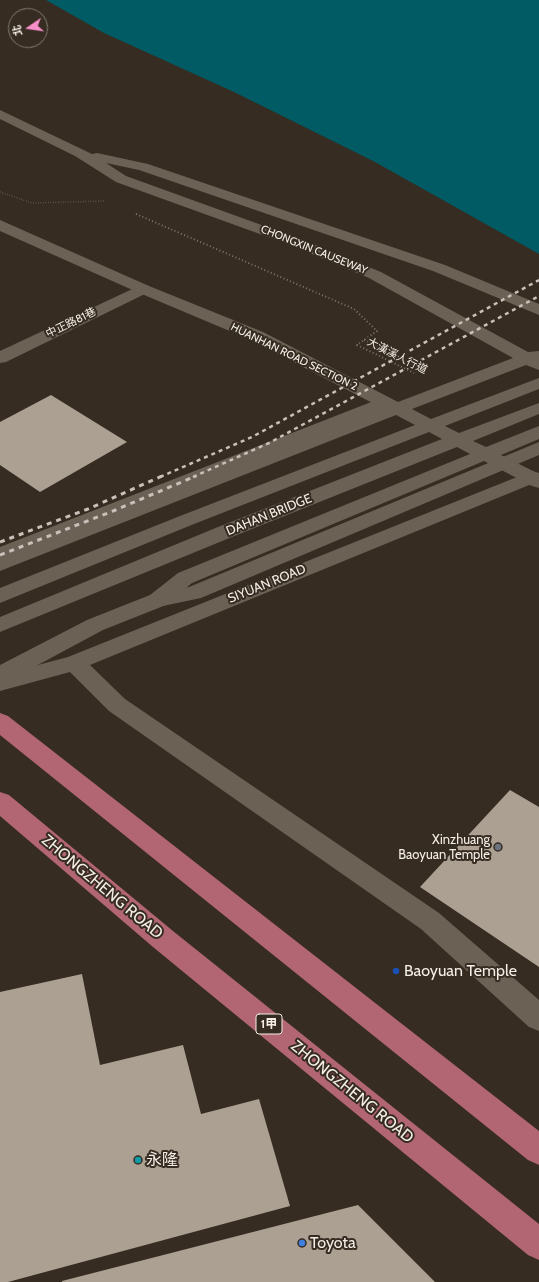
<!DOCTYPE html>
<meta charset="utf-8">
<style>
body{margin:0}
#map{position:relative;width:539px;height:1282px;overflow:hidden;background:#362c21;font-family:Cabin,"Noto Sans TC",sans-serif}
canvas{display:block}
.north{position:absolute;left:8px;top:8px;width:40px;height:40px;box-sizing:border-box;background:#362c21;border:1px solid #827a70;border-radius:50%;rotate:257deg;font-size:11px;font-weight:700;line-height:16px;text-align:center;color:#f4eee7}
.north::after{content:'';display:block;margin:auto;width:14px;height:18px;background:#f98fca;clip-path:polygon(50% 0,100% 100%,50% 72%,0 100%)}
</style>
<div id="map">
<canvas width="539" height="1282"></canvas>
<div class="north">北</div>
</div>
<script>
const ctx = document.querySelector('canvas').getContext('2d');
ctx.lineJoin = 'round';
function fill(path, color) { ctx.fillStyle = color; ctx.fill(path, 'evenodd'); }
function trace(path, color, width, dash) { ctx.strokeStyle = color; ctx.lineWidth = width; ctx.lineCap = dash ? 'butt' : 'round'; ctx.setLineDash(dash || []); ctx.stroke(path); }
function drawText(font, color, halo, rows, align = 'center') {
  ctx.font = font + ' Cabin,"Noto Sans TC",sans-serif'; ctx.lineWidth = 4; ctx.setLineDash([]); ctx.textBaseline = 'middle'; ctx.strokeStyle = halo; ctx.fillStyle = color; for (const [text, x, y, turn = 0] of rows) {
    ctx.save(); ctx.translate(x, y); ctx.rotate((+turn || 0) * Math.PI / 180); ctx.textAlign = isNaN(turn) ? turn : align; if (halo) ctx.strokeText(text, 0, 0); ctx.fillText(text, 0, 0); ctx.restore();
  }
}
fill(new Path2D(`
 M46,0h493v254l-164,-92 -141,-70 -130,-59z`), '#005b64');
fill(new Path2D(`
 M51,395l76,47 -87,50 -40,-27v-43z
 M510,790l29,17v160l-119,-80z
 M82,974l18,91 83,-20 18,69 58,-15 31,107 -282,76h-8v-290z
 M358,1205l77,77h-373v-1z`), '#aca093');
trace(new Path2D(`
 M0,192l32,11 72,-2`), '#7e766c', 1.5, [0.5, 2]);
trace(new Path2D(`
 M136,214l218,95 23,22 -20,14 57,28
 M364,340l56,30`), '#7e766c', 2, [1, 2.5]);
fill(new Path2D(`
 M143,284l6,2 2,3 -2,3 -143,70 -6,1v-12z
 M384,397l6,1 3,4 -3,4 -390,156v-15z
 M539,442v13l-338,143 -43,9 -8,-2 -3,-5 3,-5 39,-8z
 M532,471l7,2v8l-449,184 35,34 314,214 100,87v31l-10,-4 -108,-98 -312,-218 -39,-39 -70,19v-16l68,-18z`), '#6c6155');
fill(new Path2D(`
 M0,110l92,44 5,-1 51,11 297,101 94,39v11l-106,-44 -294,-101 -33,-7 20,13 177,64 78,32 147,80 11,-1v19l-13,-5 -114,44 19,10 108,-41v11l-94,37 14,7 80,-30v11l-66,27 13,6 53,-21v13l-38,16 38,19v14l-7,-2 -48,-25 -292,122 -26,22 -63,25 -95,51 -8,2v-18l87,-45 63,-25 28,-22 292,-119 -13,-7 -225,90 -232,95v-15l218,-90 224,-88 -13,-7 -235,92 -194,79v-15l180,-72 235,-91 -19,-10 -396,156v-15l382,-148 -131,-68 -114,-48 -137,-61v-11l149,66 114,46 135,70 115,-44 -144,-80 -76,-32 -177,-64 -41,-26 -75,-37z`), '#6c6155');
fill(new Path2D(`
 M0,713l8,3 531,415v34l-11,-5 -528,-425z
 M0,792l9,3 164,136 366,293v36l-11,-5 -375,-308 -153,-131z`), '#b26573');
trace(new Path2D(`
 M160,477l92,-40 287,-157
 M193,477l76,-34 270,-147`), '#c8c1b9', 2.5, [4, 4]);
trace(new Path2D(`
 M0,542l88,-33 74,-33
 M0,555l113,-44 83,-35`), '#c8c1b9', 3, [5, 5]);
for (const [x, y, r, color] of [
 [498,847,4,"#6b7280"],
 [396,971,4,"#1a4fb4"],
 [138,1160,4,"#0f9aa8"],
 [302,1243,4,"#3f7fe0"]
]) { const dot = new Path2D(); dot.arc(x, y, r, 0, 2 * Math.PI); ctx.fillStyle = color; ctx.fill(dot); trace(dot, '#362c21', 1.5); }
drawText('11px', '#f4eee7', '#362c21', [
 ["CHONGXIN CAUSEWAY",314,250,22],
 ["中正路81巷",71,323,-26],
 ["大漢溪人行道",397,356,27],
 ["HUANHAN ROAD SECTION 2",294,357,26]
]);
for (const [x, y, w] of [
 [269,1024,26]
]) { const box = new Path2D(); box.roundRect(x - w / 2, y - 10, w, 20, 3); ctx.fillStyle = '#362c21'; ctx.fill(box); trace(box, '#f4eee7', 1); }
drawText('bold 12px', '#f4eee7', null, [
 ["1甲",269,1024]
]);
drawText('13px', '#f4eee7', '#362c21', [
 ["DAHAN BRIDGE",269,515,-22],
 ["SIYUAN ROAD",267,584,-22]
]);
drawText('13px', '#f4eee7', '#362c21', [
 ["Xinzhuang",490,840],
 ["Baoyuan Temple",490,855]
], 'right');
drawText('16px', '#f4eee7', '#362c21', [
 ["ZHONGZHENG ROAD",102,887,40],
 ["ZHONGZHENG ROAD",352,1092,39]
]);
drawText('16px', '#f4eee7', '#362c21', [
 ["Baoyuan Temple",404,971],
 ["永隆",146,1160],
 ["Toyota",310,1243]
], 'left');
</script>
